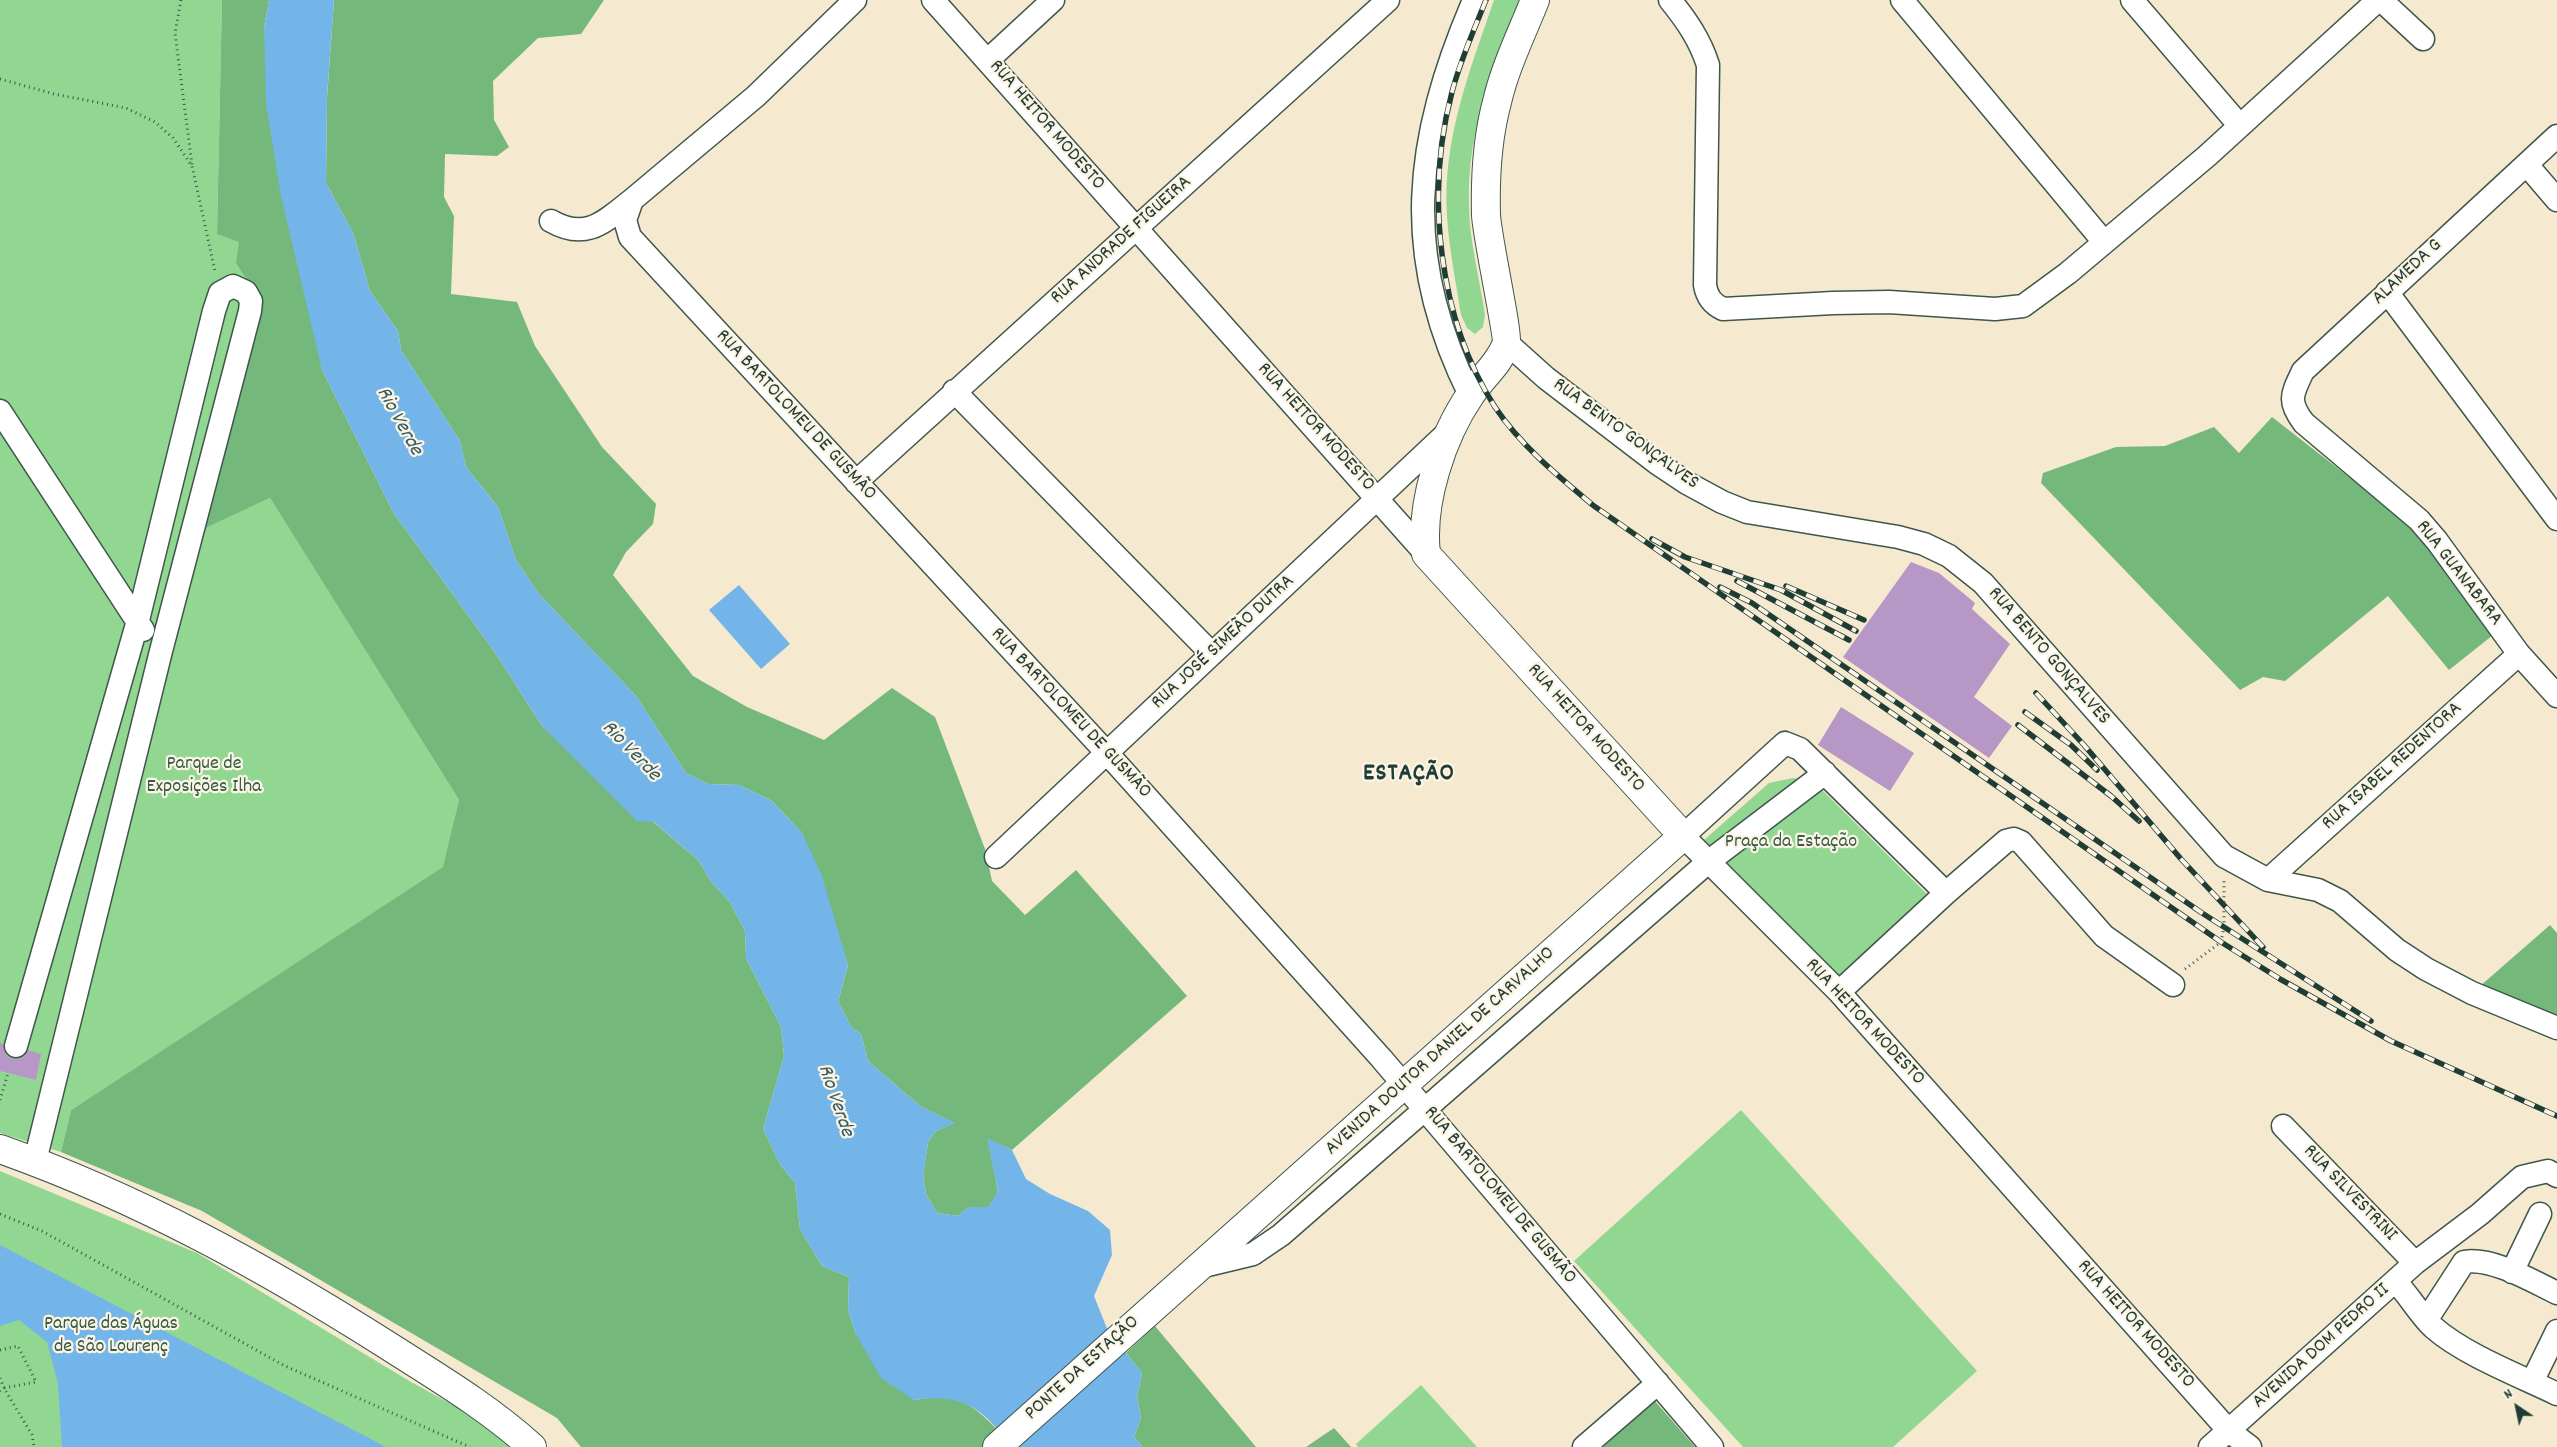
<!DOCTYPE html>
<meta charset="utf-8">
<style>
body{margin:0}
#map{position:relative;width:2557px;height:1447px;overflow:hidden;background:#f5e9cf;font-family:Dekko,sans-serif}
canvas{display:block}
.north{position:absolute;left:2492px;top:1382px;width:50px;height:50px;-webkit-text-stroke:4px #fcf5e5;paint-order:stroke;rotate:326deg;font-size:14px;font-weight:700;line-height:20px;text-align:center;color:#1f3d34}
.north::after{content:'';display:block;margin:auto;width:18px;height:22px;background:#1f3d34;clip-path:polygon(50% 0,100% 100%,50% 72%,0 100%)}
</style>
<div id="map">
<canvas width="2557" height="1447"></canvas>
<div class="north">N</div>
</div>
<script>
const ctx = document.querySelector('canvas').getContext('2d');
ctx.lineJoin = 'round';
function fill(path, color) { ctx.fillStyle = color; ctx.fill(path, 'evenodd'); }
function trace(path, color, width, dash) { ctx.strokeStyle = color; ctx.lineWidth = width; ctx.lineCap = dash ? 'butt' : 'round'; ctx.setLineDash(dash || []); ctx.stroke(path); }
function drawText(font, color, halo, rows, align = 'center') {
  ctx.font = font + ' Dekko,sans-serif'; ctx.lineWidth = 4.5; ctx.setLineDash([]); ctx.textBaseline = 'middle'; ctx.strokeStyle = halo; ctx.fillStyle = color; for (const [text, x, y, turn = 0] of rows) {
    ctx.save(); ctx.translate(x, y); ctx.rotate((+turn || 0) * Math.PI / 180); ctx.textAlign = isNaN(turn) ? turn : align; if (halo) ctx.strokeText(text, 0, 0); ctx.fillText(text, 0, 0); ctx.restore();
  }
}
fill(new Path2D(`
 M0,0h222l-5,233 23,9 19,56 -55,230 66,-30 189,302 -15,67 -373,243 -10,42 -61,-19z
 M1494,0h26c-27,71 -53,128 -51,205 0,35 11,75 16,110l-2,12 -8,7 -8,-6 -6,-13c-5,-33 -12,-66 -14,-99 -5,-76 23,-146 47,-216z
 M1793,778l20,3 117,116 -88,81 -138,-138 65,-57z
 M1741,1110l236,261 -84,76h-150l-169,-186z
 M0,1171l197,82 214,129 86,47 23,18h-520z
 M1421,1385l56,62h-119l-2,-3z`), '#92d791');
fill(new Path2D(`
 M222,0h47l-5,27 58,343 71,142 103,142 46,72 157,135 12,21 19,20 15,29 1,27 35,69 3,29 -21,73 17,35 15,19 5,46 22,37 27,11 -1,33 8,24 58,66c44,-7 55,1 85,31l-17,16h-401l-24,-29 -355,-207 -141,-59 10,-42 372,-243 16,-67 -189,-302 -67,31 56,-231 -23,-35 3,-21 -22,-8z
 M334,0h270l-23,34 -43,4 -45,43 1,39 15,27 -12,9 -52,-2 -1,43 10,19 -3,78 66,8 18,44 67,101 54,57 -3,20 -27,28 -13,23 80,101 54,31 77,33 68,-52 43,29 50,132 7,32 33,34 51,-45 111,126 -175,154 -24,-11 10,53 -10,16 -19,-1 -11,9 -21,-3 -11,-19 -3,-18 5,-34 8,-11 18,-8 -34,-17 -52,-45 -7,-27 -9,-6 -14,-26 10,-37 -46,-132 -30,-32 -33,-16 -31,-1 -22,-11 -50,-77 -98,-103 -22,-33 -18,-53 -32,-40 -6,-26 -59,-91 -3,-19 -28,-40 -17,-58 -27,-50 1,-85z
 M2272,417l127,99 26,28 68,91 -44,35 -61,-74 -103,85 -22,-4 -23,13 -199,-207 2,-10 73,-26 49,-1 49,-19 25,26z
 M2550,925l7,8v85l-78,-31z
 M1155,1326l101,121h-113l-9,-10 7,-19 -4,-21 5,-24 -16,-20z
 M1654,1400l41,47h-92z
 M1334,1428l17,19h-45z`), '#75b87b');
fill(new Path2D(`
 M269,0h65l-7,96 -1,87 27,50 17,58 28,40 3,19 59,91 6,26 32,40 18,53 22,33 98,103 50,77 22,11 31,1 33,16 30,32 20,43 26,89 -10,37 14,26 9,6 7,27 52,45 35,17 -19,8 -8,11 -5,35 3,17 11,19 21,3 11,-9h19l10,-16 -11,-53 25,12 14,29 24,15 38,17 22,19 2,25 -18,41 14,35 34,42 -5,24 4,21 -7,19 9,10h-132c-28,-39 -48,-54 -97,-47l-33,-22 -25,-44 -8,-24 1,-33 -27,-11 -22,-37 -5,-46 -15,-19 -17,-35 21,-73 -3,-29 -35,-69 -1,-27 -15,-29 -19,-20 -12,-21 -45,-39 -17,-1 -95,-95 -46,-72 -103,-142 -71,-142 -41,-174 -15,-92 -2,-77z
 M739,585l51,59 -29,25 -52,-59z
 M0,1245l386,202h-324l-4,-63 -11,-42 -28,-22 -19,6z`), '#73b5e8');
fill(new Path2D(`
 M1911,562l28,11 36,30 -3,6 38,35 -36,53 38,29 -23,32 -146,-101z
 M1841,707l73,46 -24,38 -72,-46z
 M0,1043l3,1 3,11 7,4h7l8,-9 13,4 -5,26 -36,-9z`), '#b797c6');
const minor = new Path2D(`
 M855,0l-99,96 -124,104 -7,20 5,17 477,516 274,305 331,389
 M933,0l493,554
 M1670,0c17,21 30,40 38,65l-3,220c2,12 7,19 18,24l110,-6 56,-1 106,7 28,-3 45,-33 139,-117 171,-156
 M1902,0l202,242
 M2132,0l108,126
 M2381,0l42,39
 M988,60l65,-60
 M2557,136l-254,235c-11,23 -16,30 1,52l115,97 18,21 82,113 38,42
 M2527,165l30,35
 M551,221c35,20 53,1 81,-21
 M2387,292l170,227
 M1507,343l39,35 111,85 30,20 35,19 25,10 151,25 26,7 25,12 34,27 241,273 44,24 50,10 22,11 57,49 29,19 46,24 85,35
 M954,391l258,263
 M1470,395c-70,-140 -56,-255 4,-395
 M0,411l143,219
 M856,482l532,-482
 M996,857l453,-426
 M2268,880l251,-226
 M1946,893l60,-52 8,-2 7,3 83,94 69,49
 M1839,992l107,-99 -146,-144 -15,-6 -102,93 156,156 390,439 21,16
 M16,1046l121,-422 77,-313 6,-18 13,-7 13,6 5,9 -1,10 -89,340 -126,510
 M2283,1126l132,137
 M1199,1267l54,-13 28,-19 427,-373 117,-89
 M2512,1272l28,-58
 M2395,1281c14,14 26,36 39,47 31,27 86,48 123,66
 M2427,1319l37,-57c28,-5 68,19 93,31
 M2532,1382l25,-51
 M1584,1447l74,-64
 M2210,1447l205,-184 65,-49 42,-37 26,-6 9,5`);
const secondary = new Path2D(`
 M0,1149c138,49 264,118 387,196 50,32 101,62 145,102
 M997,1447l686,-611 -257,-282c-6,-51 16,-118 45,-160 11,-17 28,-30 35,-49 3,-9 -19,-108 -20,-130 -1,-38 1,-76 11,-113 8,-35 25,-69 38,-102`);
trace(minor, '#3f574b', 25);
trace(secondary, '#3f574b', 30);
trace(new Path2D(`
 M181,0l-6,33 17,132
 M0,79l54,15 72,14 29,14 18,16 19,28 23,105
 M2185,969l36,-27 3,-15v-46
 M0,1100l8,-27
 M0,1214l42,17 243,135 185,81
 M0,1350l18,-4 18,36 -32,6 28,47 2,12
 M0,1378l4,10 -4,3`), '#3f574b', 3, [1, 4]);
trace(minor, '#fff', 22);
trace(secondary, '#fff', 28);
const rail = new Path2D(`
 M1486,0c-12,30 -26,61 -34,92 -27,101 -14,226 43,315 26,39 63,69 99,99l627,436 59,37 111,62 166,75
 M1652,539l33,18 96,33 75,41
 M1737,581l112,59
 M1786,586l78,34
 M1720,587l32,16 450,310 169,108
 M2036,693l48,52 97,114 82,88
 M2025,712l46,33 26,25
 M2018,725l93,71 28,25`);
trace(rail, '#1f3d34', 5.5);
trace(rail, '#fcf5e5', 4, [11]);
drawText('20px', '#1f3d34', '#fcf5e5', [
 ["RUA HEITOR MODESTO",1046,126,49],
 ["RUA ANDRADE FIGUEIRA",1122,241,-42],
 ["ALAMEDA G",2408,273,-43],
 ["RUA BARTOLOMEU DE GUSMÃO",795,416,47],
 ["RUA HEITOR MODESTO",1315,428,48],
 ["RUA BENTO GONÇALVES",1625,435,36],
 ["RUA GUANABARA",2458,574,52],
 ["RUA JOSÉ SIMEÃO DUTRA",1224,643,-43],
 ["RUA BENTO GONÇALVES",2048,657,49],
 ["RUA BARTOLOMEU DE GUSMÃO",1070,714,47],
 ["RUA HEITOR MODESTO",1585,729,48],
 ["RUA ISABEL REDENTORA",2393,767,-42],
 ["RUA HEITOR MODESTO",1864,1023,47],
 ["AVENIDA DOUTOR DANIEL DE CARVALHO",1441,1052,-42],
 ["RUA SILVESTRINI",2349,1194,46],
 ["RUA BARTOLOMEU DE GUSMÃO",1499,1196,50],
 ["RUA HEITOR MODESTO",2135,1325,48],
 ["AVENIDA DOM PEDRO II",2322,1347,-42],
 ["PONTE DA ESTAÇÃO",1083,1369,-42]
]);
drawText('20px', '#365c47', '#fcf5e5', [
 ["Parque de",204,765],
 ["Exposições Ilha",204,788],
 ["Praça da Estação",1791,843],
 ["Parque das Águas",111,1325],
 ["de São Lourenç",111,1348]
]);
drawText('italic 21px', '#345b61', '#fcf5e5', [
 ["Rio Verde",398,422,61],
 ["Rio Verde",630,752,46],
 ["Rio Verde",834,1101,71]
]);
ctx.letterSpacing = '1px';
drawText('bold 25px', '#1f3d34', '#fcf5e5', [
 ["ESTAÇÃO",1409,776]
]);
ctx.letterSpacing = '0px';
</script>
